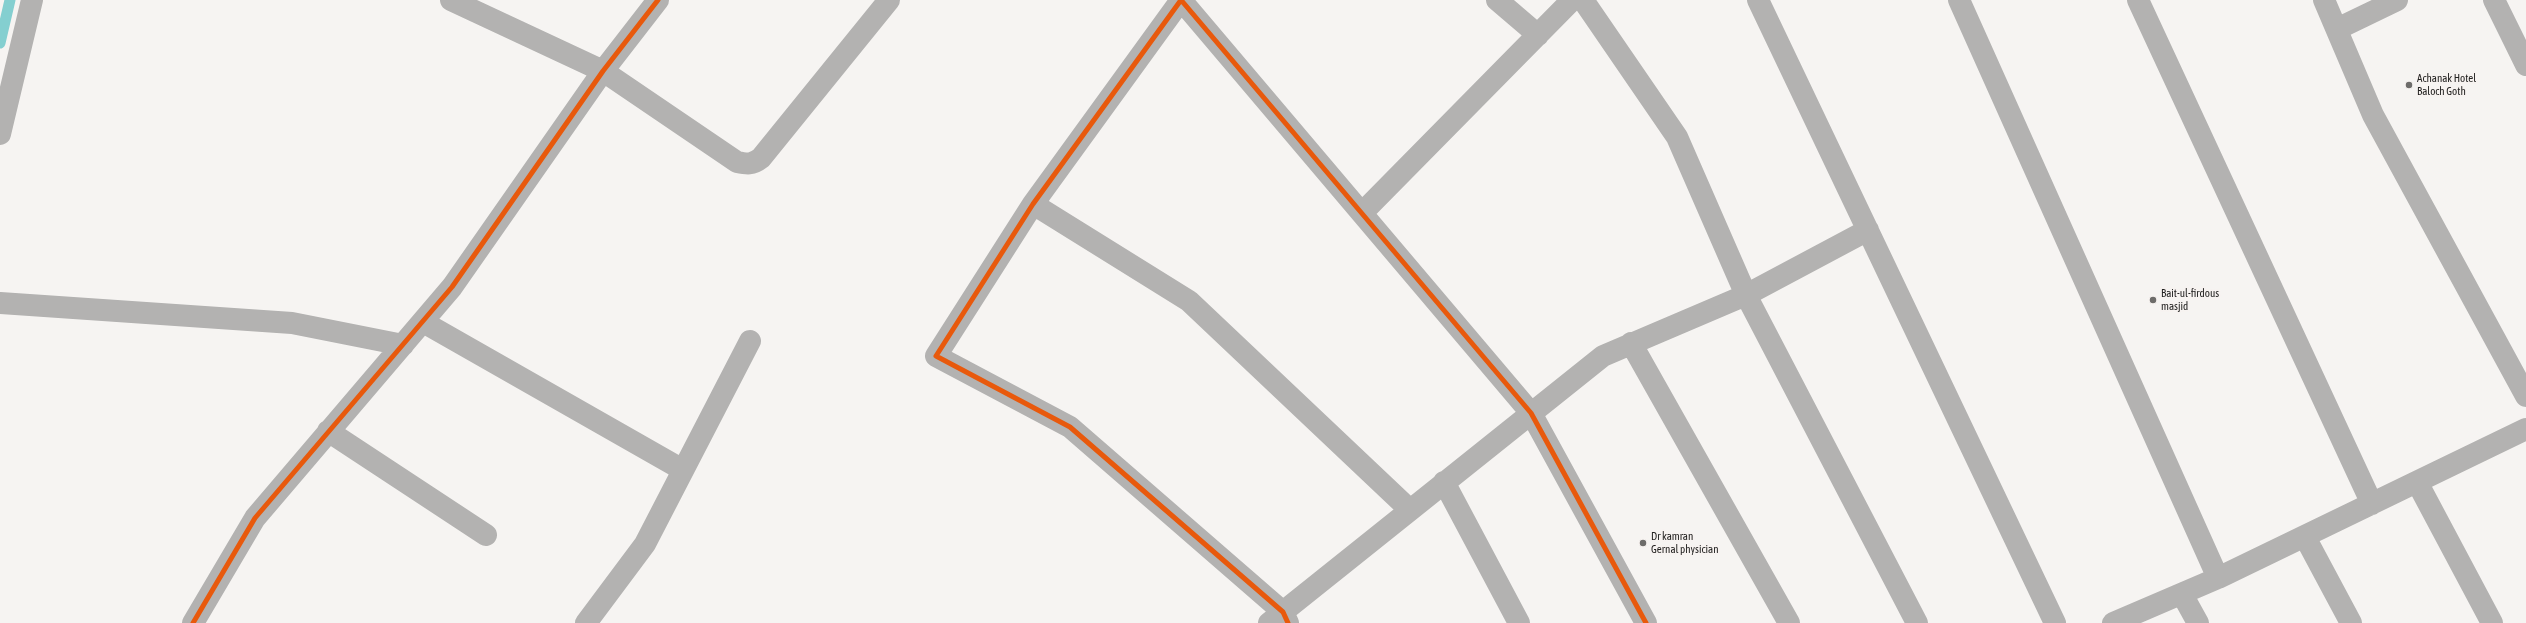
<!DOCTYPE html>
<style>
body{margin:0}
canvas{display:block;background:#f6f4f2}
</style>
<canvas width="2526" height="623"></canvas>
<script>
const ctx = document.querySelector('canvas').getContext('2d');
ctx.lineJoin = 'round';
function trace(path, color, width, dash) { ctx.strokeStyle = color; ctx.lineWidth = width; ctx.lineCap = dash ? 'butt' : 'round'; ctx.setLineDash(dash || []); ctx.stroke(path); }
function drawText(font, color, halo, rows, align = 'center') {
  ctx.font = font + ' "Asap Condensed",sans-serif'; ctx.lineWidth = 4; ctx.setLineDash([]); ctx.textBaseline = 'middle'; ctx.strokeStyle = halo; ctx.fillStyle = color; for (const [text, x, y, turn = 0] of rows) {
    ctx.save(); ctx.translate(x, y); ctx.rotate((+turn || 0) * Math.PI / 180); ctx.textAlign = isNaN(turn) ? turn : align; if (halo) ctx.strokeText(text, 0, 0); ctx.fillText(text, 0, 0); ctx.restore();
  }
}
trace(new Path2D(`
 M0,43l10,-43`), '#84cfd0', 11);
trace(new Path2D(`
 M451,0l152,71 134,91c10,2 15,3 24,-4l128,-158
 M1181,0l-148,204 -97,152 134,71 213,185 5,11
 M1181,0l350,413 115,210
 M1497,0l41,35
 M1583,0l94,137 69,158 171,328
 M1758,0l297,623
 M1959,0l259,578
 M2138,0l234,504
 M2324,0l49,115 153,281
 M2494,0l32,65
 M2337,29l60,-29
 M0,134l32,-134
 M1033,204l156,97 221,209
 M1362,213l210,-213
 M0,303l292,20 111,22
 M423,322l260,148
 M1631,343l158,280
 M328,431l158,104
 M1444,482l75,141
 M2417,482l75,141
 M2305,537l46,86
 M2182,594l16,29
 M193,623l62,-105 197,-231 151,-216 55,-71
 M586,623l59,-79 105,-203
 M1269,623l334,-267 143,-61 122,-65
 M2113,623l105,-45 308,-149`), '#b3b2b1', 22);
trace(new Path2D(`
 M1181,0l-148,204 -97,152 134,71 213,185 5,11
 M1181,0l350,413 115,210
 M193,623l62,-105 197,-231 151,-216 55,-71`), '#e8590c', 5);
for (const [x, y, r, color] of [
 [2409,85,4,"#6d6c6a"],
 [2153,300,4,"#6d6c6a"],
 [1643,543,4,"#6d6c6a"]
]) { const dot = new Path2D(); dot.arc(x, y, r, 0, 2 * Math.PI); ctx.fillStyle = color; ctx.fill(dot); trace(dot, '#f7f3f1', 1.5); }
drawText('11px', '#232221', '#f7f3f1', [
 ["Achanak Hotel",2417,79],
 ["Baloch Goth",2417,92],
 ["Bait-ul-firdous",2161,294],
 ["masjid",2161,307],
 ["Dr kamran",1651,537],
 ["Gernal physician",1651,550]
], 'left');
</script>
